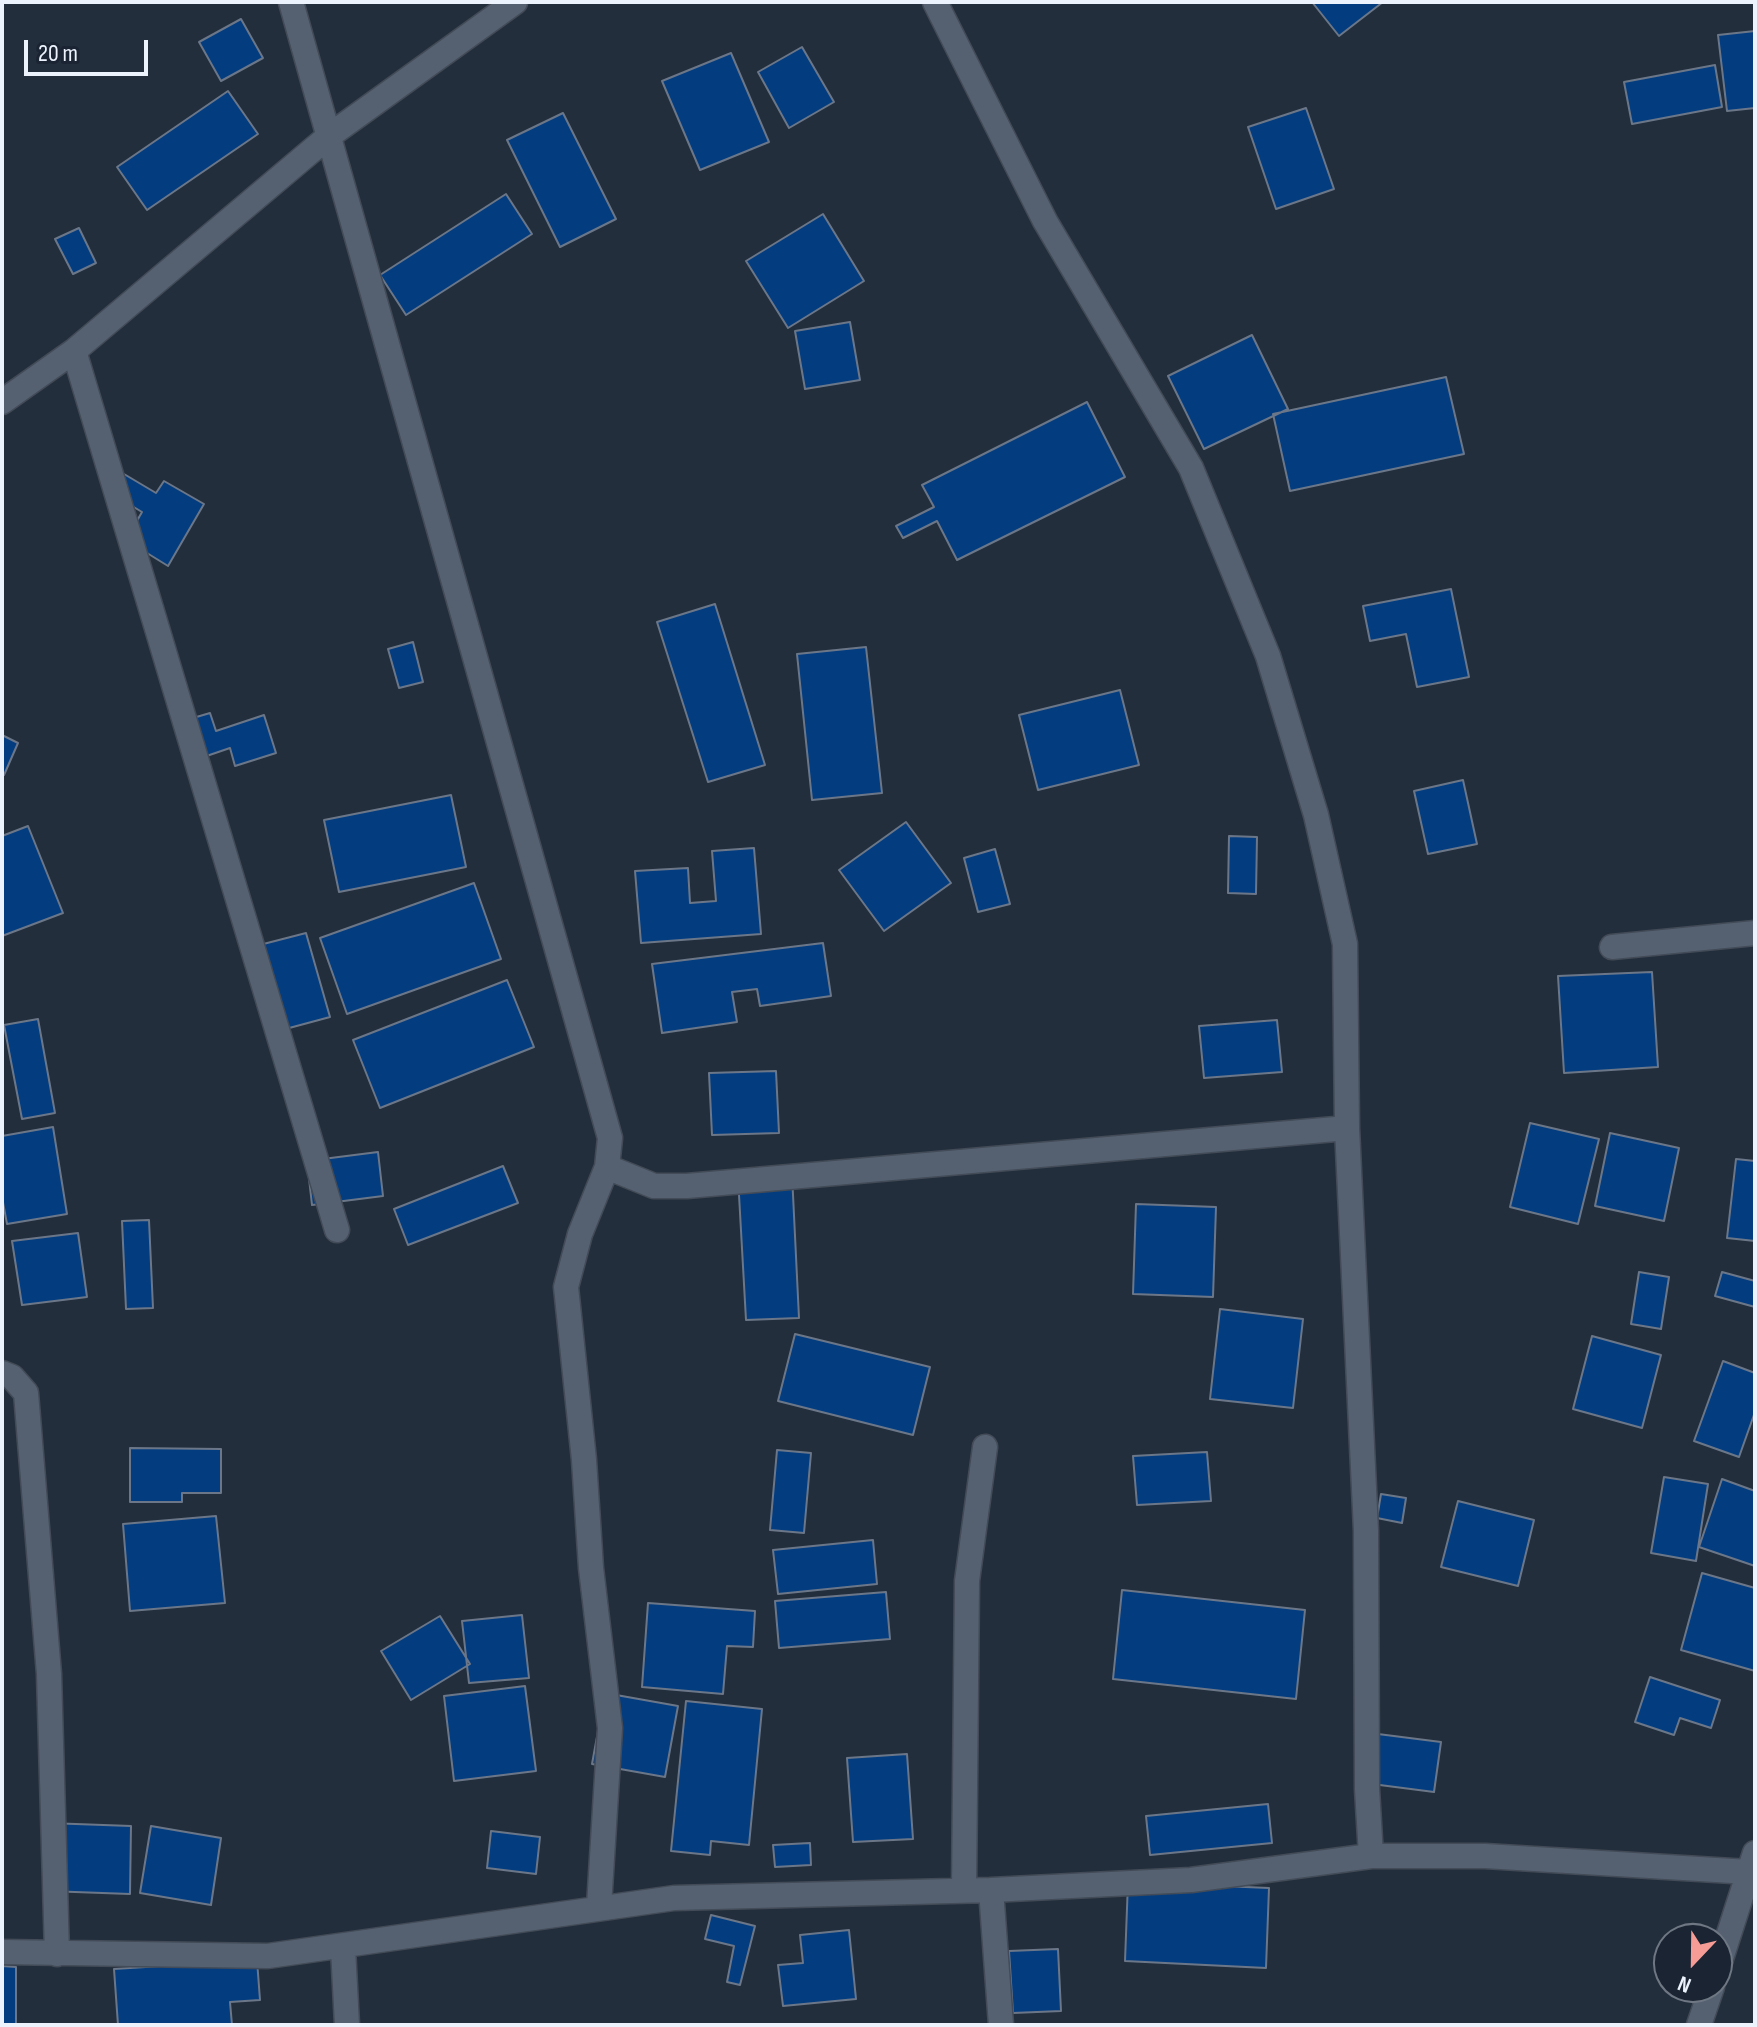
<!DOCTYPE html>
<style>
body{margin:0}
#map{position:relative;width:1757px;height:2027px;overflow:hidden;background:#232e3c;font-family:"Sofia Sans Condensed",sans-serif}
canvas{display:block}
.frame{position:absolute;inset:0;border:4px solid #ecf3fd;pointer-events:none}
.north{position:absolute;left:1653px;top:1923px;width:80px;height:80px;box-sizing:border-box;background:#1a2432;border:2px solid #6e7783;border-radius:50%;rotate:202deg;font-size:22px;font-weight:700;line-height:32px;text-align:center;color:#ecf3fd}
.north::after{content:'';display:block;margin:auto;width:28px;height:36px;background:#f59c96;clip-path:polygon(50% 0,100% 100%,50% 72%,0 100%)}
.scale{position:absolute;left:24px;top:40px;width:124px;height:36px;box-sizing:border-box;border:4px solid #ecf3fd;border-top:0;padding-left:10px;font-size:24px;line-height:28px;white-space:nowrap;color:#ecf3fd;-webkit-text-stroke:6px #1a2432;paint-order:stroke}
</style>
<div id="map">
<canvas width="1757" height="2027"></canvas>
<div class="frame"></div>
<div class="north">N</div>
<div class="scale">20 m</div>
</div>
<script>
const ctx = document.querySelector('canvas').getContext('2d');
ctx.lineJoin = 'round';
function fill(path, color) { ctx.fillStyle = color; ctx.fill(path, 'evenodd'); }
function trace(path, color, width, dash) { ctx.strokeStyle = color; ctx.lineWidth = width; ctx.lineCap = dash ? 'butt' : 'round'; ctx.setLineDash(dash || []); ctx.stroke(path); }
const building = new Path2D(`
 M1312,2h71l-44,34z
 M241,19l22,39 -42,23 -22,-39z
 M1755,31v77l-28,3 -9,-76z
 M802,47l32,55 -45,26 -31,-56z
 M731,53l38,89 -69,28 -38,-89z
 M1715,65l7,42 -90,17 -8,-42z
 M228,91l30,43 -111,76 -30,-43z
 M1306,108l28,81 -58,20 -28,-82z
 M563,113l53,106 -56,28 -53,-107z
 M506,194l26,40 -126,81 -26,-40z
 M823,214l41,67 -76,47 -42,-67z
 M79,228l17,35 -23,11 -18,-35z
 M850,322l10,58 -55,9 -10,-58z
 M1252,335l36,74 -84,40 -36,-73z
 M1446,377l18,77 -174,37 -17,-77z
 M1087,402l38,75 -168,83 -20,-39 -34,17 -7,-12 38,-19 -12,-22z
 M124,474l32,19 8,-12 40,23 -36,62 -42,-26 16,-28 -30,-18z
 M1451,589l18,88 -52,10 -11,-53 -36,7 -7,-35z
 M715,604l50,161 -57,17 -51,-160z
 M413,642l10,40 -24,6 -11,-39z
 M866,647l16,146 -70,7 -15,-146z
 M1120,690l19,75 -101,25 -19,-75z
 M210,713l6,18 48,-16 12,38 -41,13 -5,-18 -41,14 -13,-39z
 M2,735l16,8 -14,32 -2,-1z
 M1463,780l14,64 -49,10 -14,-63z
 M451,795l15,72 -127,25 -15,-72z
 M906,822l45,61 -67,48 -45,-61z
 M28,826l35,87 -61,23v-100z
 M1229,836l28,1 -1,57 -28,-1z
 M754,848l7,86 -120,9 -6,-72 53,-3 2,35 26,-2 -4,-50z
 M995,849l15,55 -32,8 -14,-54z
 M474,883l27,76 -154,55 -27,-76z
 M306,933l24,84 -63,17 -23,-85z
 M823,943l8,53 -71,10 -3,-17 -25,3 5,30 -75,11 -10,-69z
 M1652,972l6,95 -94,6 -6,-97z
 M507,980l27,67 -154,61 -27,-68z
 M38,1019l17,94 -33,6 -18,-94z
 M1277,1020l5,52 -78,6 -5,-52z
 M776,1071l3,62 -67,2 -3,-62z
 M1530,1123l69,16 -21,85 -68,-17z
 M53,1127l14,87 -60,10 -5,-27v-61z
 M1610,1133l69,15 -15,73 -69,-15z
 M378,1152l5,44 -71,9 -5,-44z
 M1736,1159l19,2v80l-28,-3z
 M503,1166l15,37 -110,42 -14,-36z
 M792,1174l7,144 -53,2 -8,-143z
 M1136,1204l80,3 -3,90 -80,-3z
 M149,1220l4,88 -27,1 -4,-88z
 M78,1233l9,64 -65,8 -10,-64z
 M1639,1272l30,5 -8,52 -30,-5z
 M1722,1272l33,9v26l-40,-11z
 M1220,1309l83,10 -10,89 -83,-9z
 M795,1334l135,33 -17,68 -135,-34z
 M1592,1336l69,19 -19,73 -69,-19z
 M1723,1361l32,12v39l-16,45 -45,-16z
 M130,1448l91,1v44h-39v9h-52z
 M777,1450l34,3 -7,80 -34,-3z
 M1207,1452l4,49 -74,4 -4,-49z
 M1664,1477l44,7 -12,77 -45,-8z
 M1722,1479l33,12v75l-56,-19z
 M1381,1494l25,4 -4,25 -25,-5z
 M1458,1501l76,19 -16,66 -77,-19z
 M216,1516l9,87 -95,8 -7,-87z
 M873,1540l4,44 -99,10 -5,-44z
 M1702,1573l53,15v83l-74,-21z
 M1122,1590l183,20 -9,89 -183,-20z
 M886,1592l4,47 -111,9 -4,-47z
 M648,1603l107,8 -2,36 -26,-1 -4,48 -81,-7z
 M522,1615l7,63 -60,5 -7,-62z
 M440,1616l30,48 -59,36 -30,-49z
 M1650,1677l70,23 -9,28 -31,-10 -6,17 -39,-13z
 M525,1686l11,85 -82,10 -10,-85z
 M605,1693l73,13 -13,71 -73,-13z
 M686,1701l76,8 -13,136 -38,-4 -1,14 -39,-4z
 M1378,1734l63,8 -7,50 -62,-8z
 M907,1754l6,85 -60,3 -6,-84z
 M1268,1804l4,39 -122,12 -4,-39z
 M48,1823l83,3 -1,68 -83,-3z
 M151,1826l70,12 -10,67 -71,-12z
 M491,1831l49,6 -4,37 -49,-6z
 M810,1843l1,22 -36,2 -2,-22z
 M1128,1882l141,6 -3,80 -141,-7z
 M711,1915l44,11 -15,59 -13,-3 7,-36 -29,-7z
 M849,1930l7,69 -73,7 -5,-41 25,-2 -3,-28z
 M1058,1949l3,62 -48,2 -4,-62z
 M257,1960l3,40 -30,2 2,23h-114l-4,-56z
 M2,1966l14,1v58h-14z`);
fill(building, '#033d80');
trace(building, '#6b7788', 2);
const street = new Path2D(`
 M291,2l319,1136 -3,29 -27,67 -14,53 18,173 7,108 19,160 -11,178
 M935,2l110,219 146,247 77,188 48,159 29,129 2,184 19,403 1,258 4,67h114l264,16
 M74,351l263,879
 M2,402l72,-51 255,-215 186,-134
 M1612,947l143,-14
 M607,1167l47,19h33l660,-58
 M2,1373l10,4 14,16 23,281 8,280
 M964,1890l3,-309 18,-134
 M991,1890l10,135
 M343,1948l4,77
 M2,1952l266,4 406,-58 317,-8 200,-10 180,-24
 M1717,1971l38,-118
 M1699,2025l13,-38`);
trace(street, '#424b57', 27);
trace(street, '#556171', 24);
</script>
